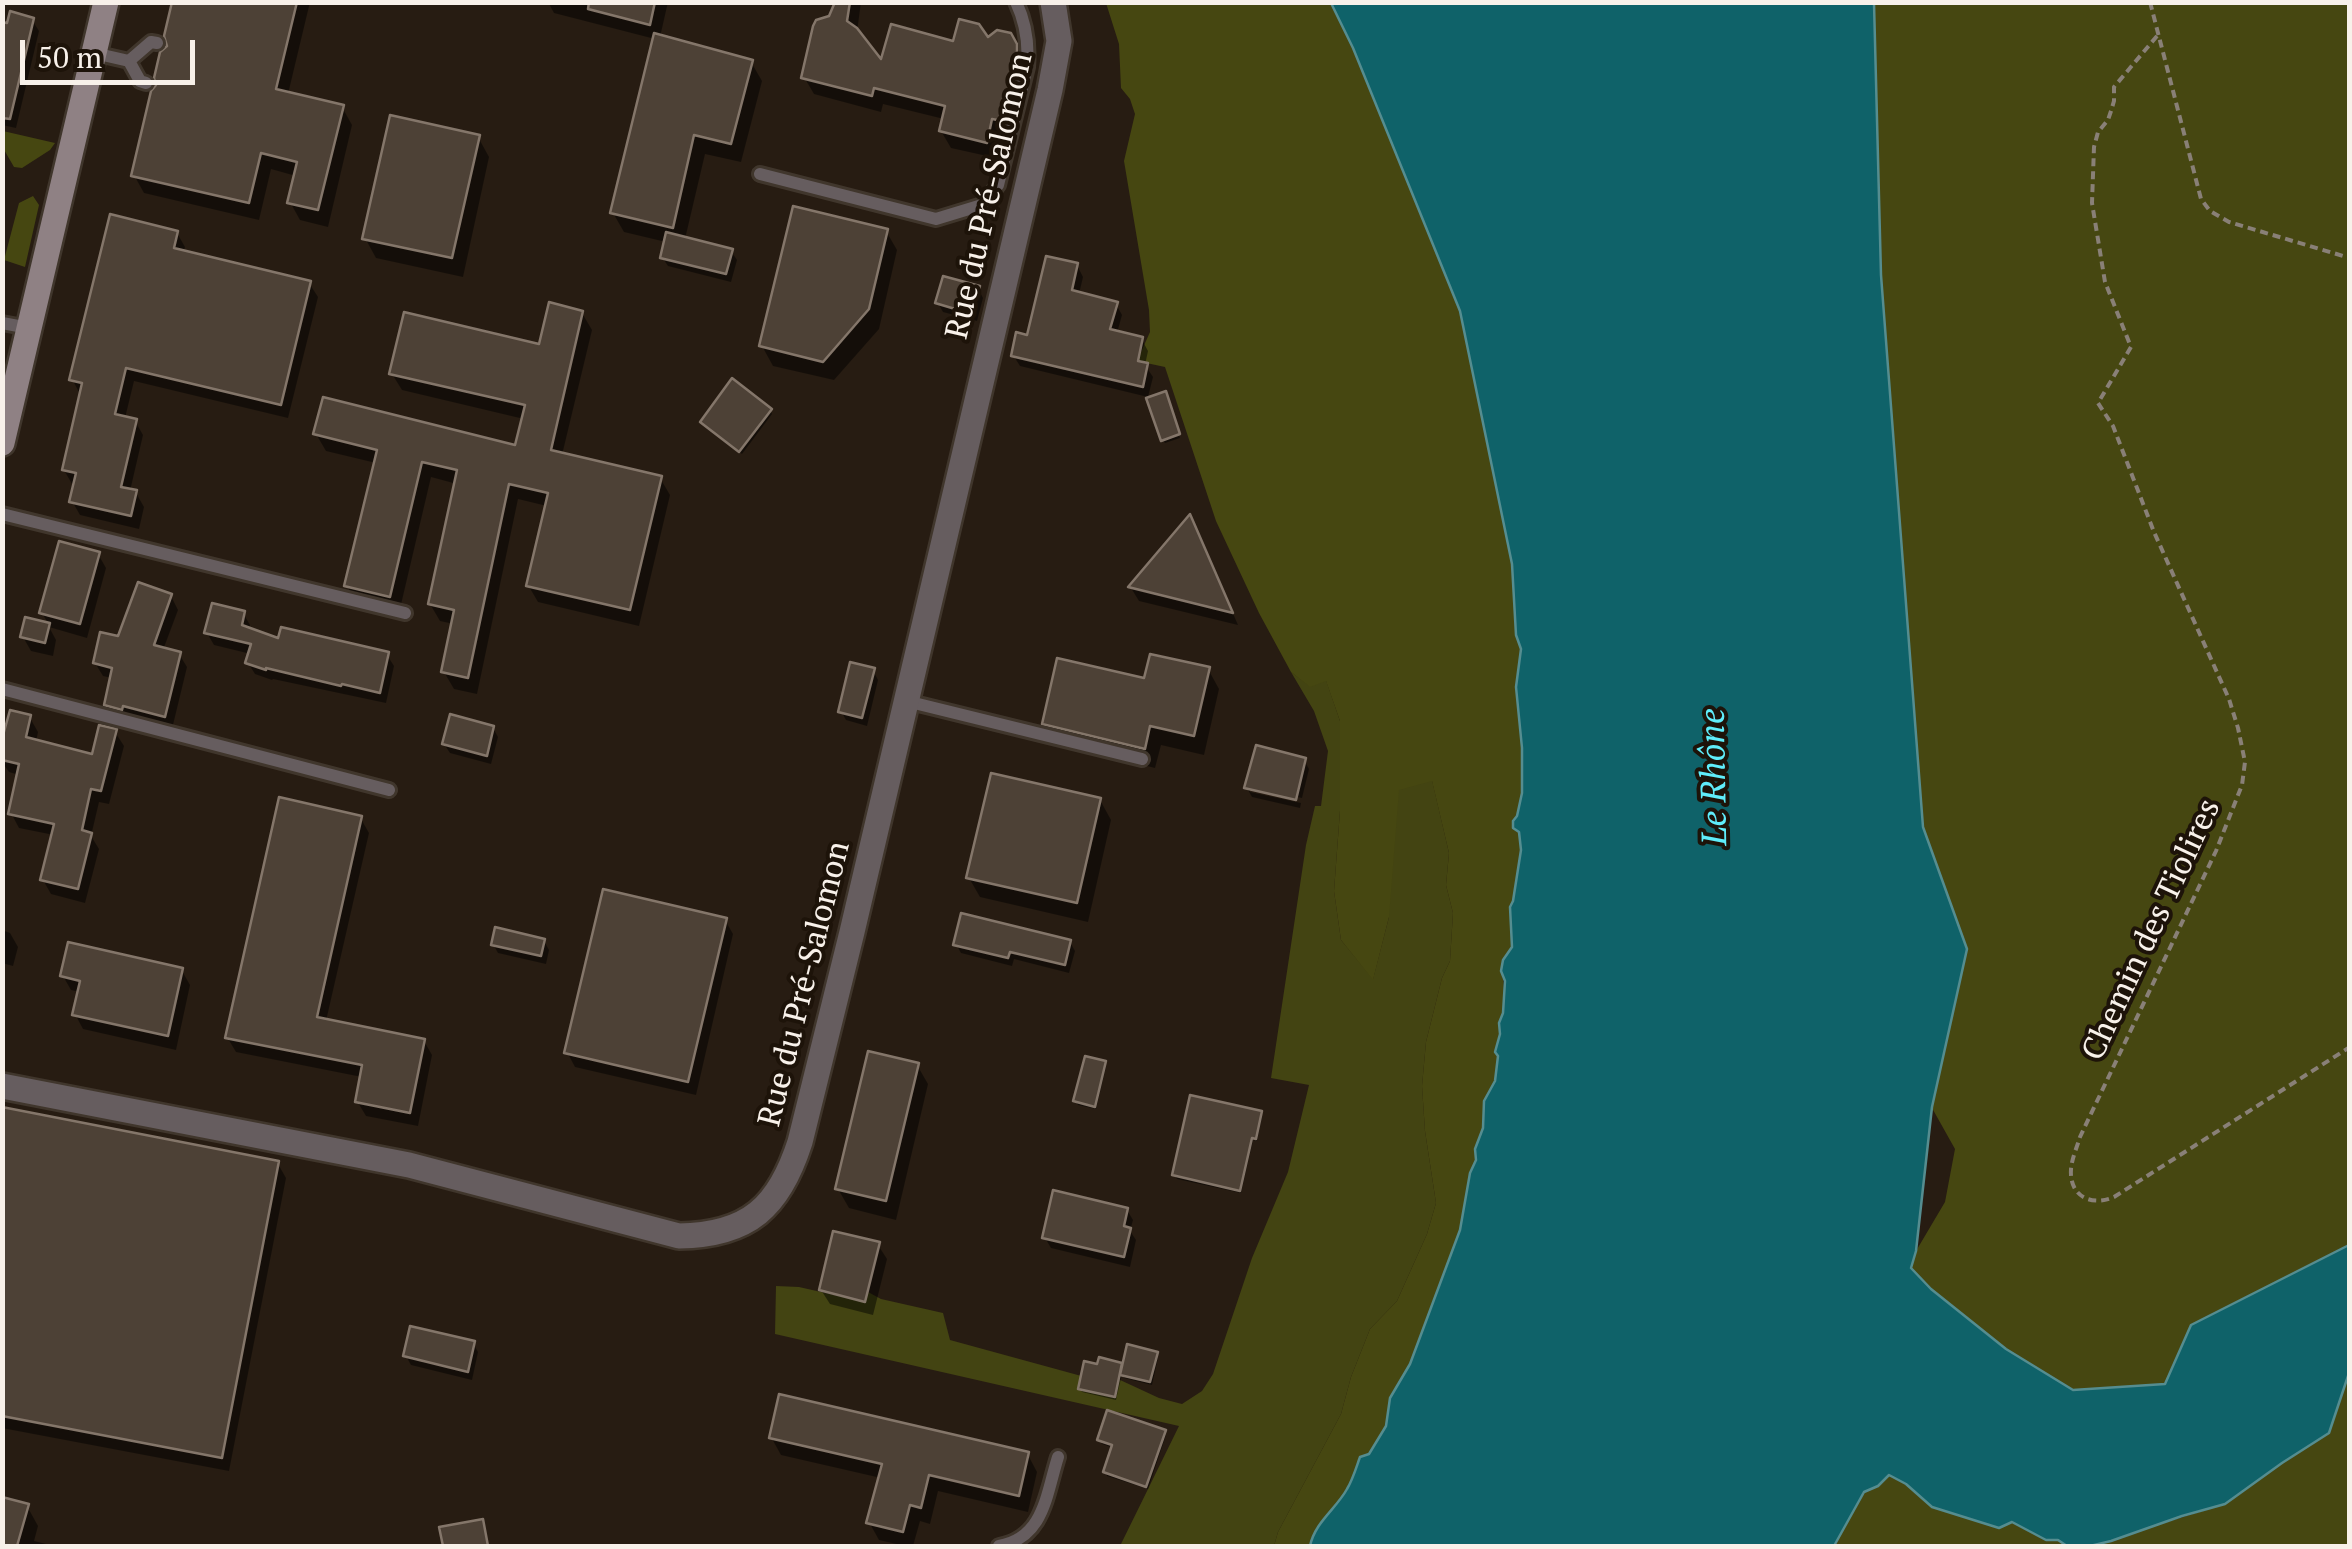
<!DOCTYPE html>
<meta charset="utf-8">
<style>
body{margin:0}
#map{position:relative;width:2352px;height:1549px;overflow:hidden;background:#271c12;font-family:"PT Serif",serif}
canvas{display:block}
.frame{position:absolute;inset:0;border:5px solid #f8f1ea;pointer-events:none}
.scale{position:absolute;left:20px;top:40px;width:175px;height:45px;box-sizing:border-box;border:5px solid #f8f1ea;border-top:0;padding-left:12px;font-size:30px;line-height:35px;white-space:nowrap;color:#f8f1ea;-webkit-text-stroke:8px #1d1309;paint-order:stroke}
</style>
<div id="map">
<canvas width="2352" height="1549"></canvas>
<div class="frame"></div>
<div class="scale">50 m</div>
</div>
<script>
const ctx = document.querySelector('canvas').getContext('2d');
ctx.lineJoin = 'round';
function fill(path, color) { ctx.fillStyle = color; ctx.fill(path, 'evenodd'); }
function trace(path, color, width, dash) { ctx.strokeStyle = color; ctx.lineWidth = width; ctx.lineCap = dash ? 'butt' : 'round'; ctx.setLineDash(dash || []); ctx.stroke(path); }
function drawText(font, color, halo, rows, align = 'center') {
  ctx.font = font + ' "PT Serif",serif'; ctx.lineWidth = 8; ctx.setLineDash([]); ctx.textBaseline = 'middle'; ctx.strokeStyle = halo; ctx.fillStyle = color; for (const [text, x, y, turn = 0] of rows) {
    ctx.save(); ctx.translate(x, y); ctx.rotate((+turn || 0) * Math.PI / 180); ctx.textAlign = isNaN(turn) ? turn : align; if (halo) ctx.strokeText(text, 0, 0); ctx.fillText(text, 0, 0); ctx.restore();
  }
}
fill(new Path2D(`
 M1291,672l19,14 16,-6 14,41v90l-6,80 7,49 32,39 16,-62 -8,-163 51,26 17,73 -3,32 7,28 -3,48 -8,17 -16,64 -4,44 3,45 11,72 -9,31 -30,67 -27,28 -19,48 -10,37 -63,118 -4,14h-154l59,-120 -404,-92 1,-48 23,1 66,15 3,-10 13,7 62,14 7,27 146,40v13l19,3 3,-17 41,19 23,6 20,-13 11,-17 39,-116 36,-86 21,-87 -38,-7 35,-233 9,-39h6l7,-55 -14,-40z`), '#434412');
fill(new Path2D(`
 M1106,3h225l22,45 107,263 52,253 4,71 5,14 -5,38 6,61v45l-5,23 4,34 -8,51 -3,6 2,40 -11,24c7,20 0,60 -6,80l3,5 -3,25 -11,20 -1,27 -8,21 1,11 -6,14 -10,56 -50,134 -20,34 -4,28 -17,28 -9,4c-4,10 -8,22 -13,31 -11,21 -32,33 -37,57h-36l4,-14 63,-118 10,-37 19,-48 27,-28 30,-67 9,-31 -11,-72 -3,-45 4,-44 16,-64 8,-17 3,-48 -7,-28 3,-32 -17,-72 -33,9 -10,127 -16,63 -32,-40 -7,-49 6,-80v-90l-14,-40 -16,6 -19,-15 -32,-59 -43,-92 -51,-154 -28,-6 13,-29 -1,-22 -25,-149 11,-47 -5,-15 -9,-11 -2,-44z
 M1874,3h475v1242l-158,80 -26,59 -92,6 -67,-41 -75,-60 -20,-21 5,-17 29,-49 10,-53 -23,-41 35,-159 -44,-122 -42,-552z
 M3,131l52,12 -5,7 -28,18 -8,-1 -11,-19z
 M33,196l6,9 -14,62 -21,-7 15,-57z
 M2349,1373v173h-259l135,-42 57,-41 47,-30z
 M1889,1475l17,9 26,23 79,15 34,18h13l9,6h-231l2,-7 26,-47 14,-6z`), '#464711');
const water = new Path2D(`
 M1331,3h543l7,272 42,552 44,122 -35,158 -16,144 -5,17 20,21 75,60 67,41 92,-6 26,-59 158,-80v128l-20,60 -47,30 -57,41 -43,12 -71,25 -21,5h-23l-9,-6h-12l-34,-18 -13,6 -67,-21 -26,-23 -17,-9 -11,11 -14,6 -30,54h-524c5,-24 26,-37 37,-57 6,-10 9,-21 13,-32l9,-3 17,-28 4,-28 20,-34 50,-134 10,-57 6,-13 -1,-11 8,-21 1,-27 11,-20 3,-25 -3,-4 5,-18 -1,-11 4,-10 2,-32 -4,-10 2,-11 9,-13 -2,-40 3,-6 8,-51 -2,-18 -6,-4v-7l4,-5 5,-23v-45l-6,-61 5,-38 -5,-14 -4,-71 -52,-253 -107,-263z`);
fill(water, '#0f6269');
trace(water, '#558d90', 2.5);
fill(new Path2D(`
 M174,2h136l-22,92 54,13 10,18 -24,102 -28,-7 -10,-18 6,-26 -25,-7 -12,51 -115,-27 -10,-18 35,-129z
 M548,2h120l-8,35 91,25 11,19 -21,81 -36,-8 -20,85 46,12 6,9 -6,22 -63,-16 -6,-9 4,-15 -42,-10 -11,-19 42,-174 -101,-26z
 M837,2h24l-4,30 26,32 71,-20 34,-3 21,-6 17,28 -14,74 -11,-3 -5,24 -45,-10 -10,-17 3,-12 -61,-15 -2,8 -67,-18 -10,-17z
 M32,20l7,11 -23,97 -14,-3v-101z
 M478,137l11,20 -26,120 -87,-19 -11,-20z
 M886,231l11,19 -18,79 -45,51 -61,-14 -11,-20z
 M177,233l8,14 -2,6 126,30 9,14 -30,121 -154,-37 -9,37 10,3 8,14 -13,56 6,2 8,14 -5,22 -59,-14 -8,-14 4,-17h-4l-8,-14 16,-76 -8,-15z
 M1077,265l6,12 -4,17 37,10 6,11 -5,18 25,7 6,11 -3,14 8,12 -5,20 -128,-31 -7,-11 16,-17z
 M978,288l5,10 -6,23 -34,-9 -5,-9z
 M582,313l10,17 -30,125 98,23 10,17 -31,131 -101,-24 -10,-17 19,-79 -29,-7 -41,195 -23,-5 -10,-17 10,-48 -14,-3 -10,-17 27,-120 -26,-7 -32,136 -42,-10 -10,-17 29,-123 -50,-12 -10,-17 201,14 7,-29 -122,-29 -10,-16 149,-27z
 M1167,398l13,40 -15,5 -2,-3z
 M770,410l2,4 -30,40 -39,-32z
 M1197,531l41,94 -99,-24 -8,-13z
 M98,554l8,14 -19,70 -38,-11 7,13 -3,16 -22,-5 -8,-14 26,-12 -7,-12z
 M171,596l7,14 -15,40 16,4 8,13 -15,62 -58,-11 -8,-13 6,-27 -9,-2 -8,-13z
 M243,613l7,12 -1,5 31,11 107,14 7,11 -8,37 -113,-24 -1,1 -17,-6 -7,-11 3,-9 -37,-9 -7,-12z
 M1208,669l11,20 -15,66 -43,-10 -6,23 -99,-25 -12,-19 102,-43z
 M873,670l5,10 -11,46 -21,-6 -5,-9z
 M30,718l8,14 -2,10 57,15 22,-25 9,14 -15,58 -10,-2 -8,34 8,13 -14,54 -34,-9 -8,-14 11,-45 -35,-7 -8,-15 8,-38 -10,-3 -7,-10v-13z
 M493,728l5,9 -7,27 -41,-11 -6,-9z
 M1304,760l5,9 -7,29 -52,-11v5l51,11 -1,5 -48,-11 -5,-9z
 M1100,800l11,20 -23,102 -108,-25 -11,-19z
 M361,819l8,14 -43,188 98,20 8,14 -14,71 -52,-10 -9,-15 5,-24 -126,-25 -9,-15z
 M725,920l8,14 -37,161 -121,-28 -8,-15z
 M2,930l8,3 8,14 -5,19 -11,-3z
 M544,941l5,9 -3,14 -48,-11 -5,-9z
 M1070,942l5,9 -6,22 -55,-14 -2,7 -51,-13 -5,-9z
 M182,971l8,14 -14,65 -93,-21 -8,-15 5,-22 -9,-2 -8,-14z
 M1104,1063l2,4 -10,42 -18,-4 -2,-4z
 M917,1065l11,19 -32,136 -47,-12 -11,-19z
 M2,1110l276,54 8,14 -57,293 -227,-43z
 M1260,1113l2,4 -5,24 -4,-1 -12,53 -64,-14 -3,-4z
 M1127,1210l6,10 -3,11 6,9 -6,27 -79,-19 -6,-10z
 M878,1245l9,14 -14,56 -43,-11 -9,-14z
 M473,1343l5,9 -6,28 -61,-15 -5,-9z
 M1156,1354l2,4 -6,27 -28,-7 -2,-4 -6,26 -34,-8 -2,-4 41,-23 2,7z
 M1164,1432l2,3 -18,54 -41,-13 -2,-4 9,-24 -12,-4 -2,-4z
 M771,1437l257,18 9,17 -9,40 -90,-21 -8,33 -10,-3 -7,25h-8l-26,-6 -10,-18 12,-44 -100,-23z
 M2,1500l25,6 11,20 -4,15 20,5h-52z`), '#0007');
const building = new Path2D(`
 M172,2h125l-21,87 68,16 -26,105 -31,-7 10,-41 -36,-9 -12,50 -118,-27 20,-85 5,-6 -2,-7 6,-26 7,-6 -3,-10z
 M589,2h66l-5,23 -62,-16z
 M835,2h15l-3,19 10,7 24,31 10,-35 62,17 6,-22 20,5 9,13 9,-7 14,3 6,11v17l-14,60 -11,-2 -5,24 -48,-12 6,-25 -71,-18 -2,8 -71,-18 12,-52 3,-6 13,-4z
 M10,11l24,7 -24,101 -8,-1v-96l5,1z
 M654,33l99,27 -22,84 -37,-9 -21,93 -63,-15z
 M390,115l90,20 -28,123 -90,-19z
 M793,206l95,23 -19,80 -46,53 -64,-16z
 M110,214l68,17 -4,17 137,33 -30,124 -155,-37 -11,46 22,5 -16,68 16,3 -6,26 -62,-14 7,-29 -14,-3 20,-87 -13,-3z
 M666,232l67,17 -7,25 -66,-16z
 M1046,256l32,7 -6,27 46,12 -8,27 33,8 -5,24 10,2 -5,24 -132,-31 5,-24 11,3z
 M943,276l37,10 -8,28 -37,-11z
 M549,302l34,9 -32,139 111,26 -32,134 -104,-24 22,-93 -39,-9 -41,194 -27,-6 13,-62 -26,-6 29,-134 -35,-8 -32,135 -46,-11 33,-136 -64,-16 10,-37 192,48 10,-40 -136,-31 15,-62 135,32z
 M732,378l40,31 -33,43 -39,-30z
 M1166,391l14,43 -19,7 -15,-43z
 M1190,514l43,99 -105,-26z
 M59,541l41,11 -20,72 -41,-11z
 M138,582l34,12 -18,51 27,7 -16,65 -42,-11 -1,4 -18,-5 8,-37 -19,-5 7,-31 18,4z
 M212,603l33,8 -3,14 36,13 3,-11 108,25 -9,41 -38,-9 -1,2 -75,-18v2l-21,-7 6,-19 -47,-11z
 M25,617l25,6 -5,20 -25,-6z
 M1150,654l60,13 -16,69 -44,-10 -5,23 -103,-25 15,-66 87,20z
 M850,662l25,6 -13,50 -24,-6z
 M10,710l21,5 -5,22 66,17 7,-29 18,4 -16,62 -10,-2 -9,41 10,3 -14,56 -38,-9 14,-56 -46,-10 11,-50 -17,-4v-21z
 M450,714l44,12 -7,30 -45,-12z
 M1256,745l50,13 -10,42 -52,-12z
 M991,773l110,25 -24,105 -111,-25z
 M279,797l83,19 -45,201 108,22 -15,74 -55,-11 7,-37 -137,-27z
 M603,889l124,29 -39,164 -124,-29z
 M961,913l110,27 -6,25 -55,-13 -2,6 -55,-13z
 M495,927l50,12 -4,17 -50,-11z
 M68,942l115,26 -15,68 -96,-21 8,-34 -20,-5z
 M868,1051l51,12 -33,138 -51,-12z
 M1085,1056l21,5 -11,46 -22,-6z
 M1190,1095l72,16 -6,28 -4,-1 -12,53 -68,-16z
 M2,1107l277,54 -57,297 -220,-42z
 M1053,1190l75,18 -4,18 7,2 -7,29 -82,-19z
 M833,1231l47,11 -15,60 -46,-12z
 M410,1326l65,15 -7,31 -65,-16z
 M1127,1344l31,8 -8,30 -30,-7z
 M1099,1357l23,6 -7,34 -37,-8 6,-28 13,3z
 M779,1394l250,58 -10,44 -90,-21 -8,33 -11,-3 -7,27 -37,-9 16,-59 -113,-26z
 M1107,1410l59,20 -20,57 -43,-15 9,-27 -15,-5z
 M2,1497l27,7 -12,42h-15z
 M483,1519l5,27h-45l-4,-19z`);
fill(building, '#4d4136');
trace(building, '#84766a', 2.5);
const service = new Path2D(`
 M94,53l35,8 11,20 6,2
 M129,61l22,-19 6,1
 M760,174l176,45 46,-14 16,-20 29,-118c2,-23 -1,-44 -11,-65
 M2,323l27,5
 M2,514l403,99
 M2,689l387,101
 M906,701l236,58
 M999,1546c45,-8 47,-51 59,-89`);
const minor = new Path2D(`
 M2,1086l407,79 270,71c70,-1 100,-29 121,-94l52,-210 198,-842 9,-49 -6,-39`);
const secondary = new Path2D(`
 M2,443l104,-441`);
trace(service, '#40362c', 18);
trace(minor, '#40362c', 30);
trace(secondary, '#40362c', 30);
trace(new Path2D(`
 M2150,2l51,197 9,12 19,11 121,36
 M2157,36l-43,51v14l-3,10 -3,9 -10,12 -4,15 -2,56 13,79 26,65 -33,56 15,23 41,106 75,167 9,29 7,34 -3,23 -26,66 -136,286c-3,10 -8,21 -9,32 -2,27 20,38 43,28l236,-150`), '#898077', 4, [8, 5]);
trace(service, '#665d5f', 12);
trace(minor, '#665d5f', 25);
trace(secondary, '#8f8184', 25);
drawText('32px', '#f8f1ea', '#1d1309', [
 ["Rue du Pré-Salomon",990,196,-77],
 ["Chemin des Tiolires",2152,930,-65],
 ["Rue du Pré-Salomon",805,984,-76]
]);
drawText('italic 35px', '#5fedfa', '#1d1309', [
 ["Le Rhône",1715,777,-91]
]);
</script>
